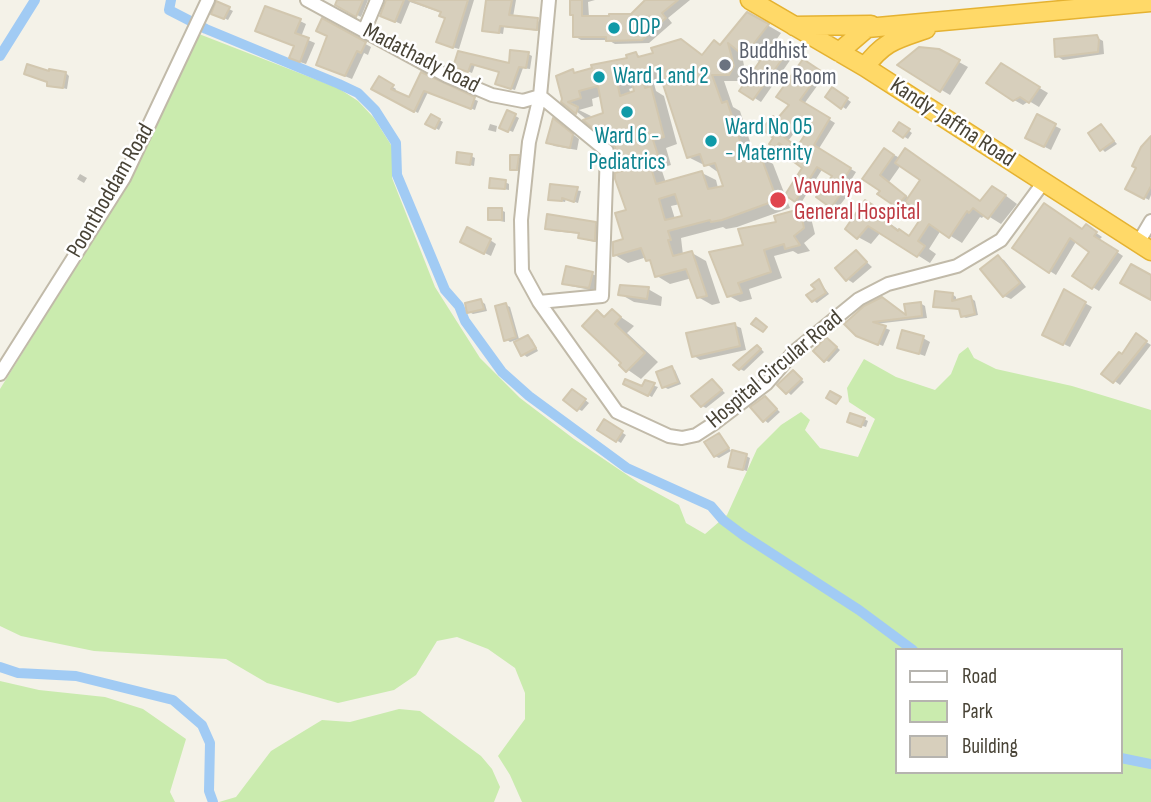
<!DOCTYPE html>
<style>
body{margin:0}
#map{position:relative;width:1151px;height:802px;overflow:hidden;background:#f4f2e8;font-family:"Sofia Sans Condensed",sans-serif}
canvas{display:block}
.legend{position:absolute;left:895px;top:648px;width:228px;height:126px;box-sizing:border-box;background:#fff;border:2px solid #b6b4af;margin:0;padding:9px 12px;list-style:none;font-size:21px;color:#484336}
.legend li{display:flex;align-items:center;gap:14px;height:35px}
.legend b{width:35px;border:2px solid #b6b4af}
</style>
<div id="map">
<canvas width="1151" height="802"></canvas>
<ul class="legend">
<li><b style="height:9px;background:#fff"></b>Road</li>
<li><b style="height:19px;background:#caebae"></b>Park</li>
<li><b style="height:19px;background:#d7cfbc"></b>Building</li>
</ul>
</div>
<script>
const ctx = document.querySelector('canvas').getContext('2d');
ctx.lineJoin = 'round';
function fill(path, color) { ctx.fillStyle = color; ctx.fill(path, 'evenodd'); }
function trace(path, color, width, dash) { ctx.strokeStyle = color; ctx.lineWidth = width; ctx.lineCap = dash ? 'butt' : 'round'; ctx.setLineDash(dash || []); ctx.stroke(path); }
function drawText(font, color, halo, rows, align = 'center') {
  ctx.font = font + ' "Sofia Sans Condensed",sans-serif'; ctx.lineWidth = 5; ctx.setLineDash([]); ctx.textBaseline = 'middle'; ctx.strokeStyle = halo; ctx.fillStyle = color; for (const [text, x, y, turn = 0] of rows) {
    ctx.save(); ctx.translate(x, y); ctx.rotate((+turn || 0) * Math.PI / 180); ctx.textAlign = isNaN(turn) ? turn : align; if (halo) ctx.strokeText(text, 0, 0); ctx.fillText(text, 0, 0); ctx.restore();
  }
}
fill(new Path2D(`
 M199,34l139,54 20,13 16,17 19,30 -1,30 43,109 45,71 40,40 54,41 65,44 40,22 7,18 19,11 22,-19 30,-66 24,-24 20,-13 9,8 -5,10 15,18 38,9 17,-38 -26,-17 -2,-14 17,-29 32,18 39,13 16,-16 8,-20 9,-7 6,11 22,11 76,17 79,24v392h-629l-12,-27 -12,-19 27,-37v-26l-10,-25 -27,-19 -31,-12 -20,4 -21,34 -22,15 -56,13 -71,-20 -41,-24 -132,-8 -73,-15 -21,-10v-237l127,-204zM897,650h224v122h-224z
 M0,681l39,9 66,7 38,12 43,30 -16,53 5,10h-175z
 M399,709l21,2 61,45 11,13 8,18 -6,15h-275l17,-5 35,-46 51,-31 28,2z`), '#caebae');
fill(new Path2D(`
 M347,0h21l-7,17 -24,-12z
 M388,0h86l-15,49 -15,-4 2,-27 -4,-5 -32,-11 -9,22 -14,-6z
 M505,0h11l-3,17 29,5 -2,9 -36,-4 -1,7 -19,-4z
 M573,0h22l-7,2 1,15 43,-1 16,-16h42l-22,18 4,5 -23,20 -34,1 -7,-4h-27l-7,-4z
 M229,9l4,2 -5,9 -14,-7z
 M748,14l33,19 -7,10 19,13 -32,46 -19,-12 19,-27 -20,-12 5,24 -3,6h-19l9,26 7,4 15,46 5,-1 13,8 17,44 -53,19 -11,2 -3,-2 -42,11 2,17 9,-2 14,8 14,42 -8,2 -14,-8 -6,-19 -22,6 -13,-8 -5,-14 -5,-5 -19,6 -13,-8 10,-15 3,-29 -2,-49 -9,-5 -1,-11 -12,-13 -41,-32 10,-30 4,3 52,-14 7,-6 7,4 38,-17 23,15 18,-9zM664,78l24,79 14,7 3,-1 14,10 6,14 -7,1 -2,-8 -14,-7 -36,10 -5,-15 10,-3 -5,-17 11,-4 -13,-48 -8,-5 -3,-11zM635,87l2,5 -6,2 -2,-5zM601,96l4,18 -15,5 1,-3 -12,-6 14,-4 -1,-7zM680,204l4,13 -9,2 -4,-13z
 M322,20l49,27 -3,8 -4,-2 -12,26 -27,-11 4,-32z
 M300,21l6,3 -5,13 14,6 -9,21 -9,-3 -1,-15 -33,-13z
 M1096,37l7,4 1,13 -41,6 -6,-4z
 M939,51l29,16 -18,28 -50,-30z
 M460,53l50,12 18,-11 4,2 -2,13 -7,-1 -8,22 -14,-4 -1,-14 -25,-7 -3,8 -13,-5z
 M803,62l22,13 -21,29 31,19 -17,27 38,22 -13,21 4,3 -10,13 -5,-3 2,-31 -11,-7 -22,35 -14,-8 17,-28 -8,-14 -11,-8 -4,5 -9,-6 6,-23 14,-16zM801,124l10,6 -13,18 -10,-7z
 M1001,65l47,28 -9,14 -10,-6 -6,4 -9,-5z
 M66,73l3,3 -2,13 -18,-4 1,-11z
 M422,75l56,26 -3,9 -47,-18 -10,21 -44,-25 6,-9 16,10 -2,3 16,8z
 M833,89l18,13 -5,7 -19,-12z
 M508,112l11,6 -6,14 -12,-5z
 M432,116l11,6 -4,8 -11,-6z
 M1038,117l23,12 -10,21 -18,-9z
 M490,124l7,2 -1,6 -8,-2z
 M560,124l19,15 -2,11 -23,-4 -6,-4z
 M900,124l12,9 -4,6 -13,-8z
 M1101,126l16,18 -12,8 -3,-3z
 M1151,142v53l-2,5 -22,-12z
 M885,150l96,52 24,-7 12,9 -16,20 -16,-10 -3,4 -2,-1 -18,26 -21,-13 -12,19 7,5 -6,9 -49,-31 -10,12 -13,-7 8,-35 18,12 -3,3 28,20 14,-19 -11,-13 -5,7 -10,-6 -17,-13 2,-2 -17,-13zM901,165l22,14 -14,19 -20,-16z
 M471,156l4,2 -1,8 -16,-4z
 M518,157l4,2 -1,13 -9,-3z
 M80,174l7,4 -3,5 -7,-4z
 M505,182l4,2v6l-18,-3z
 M551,186l30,5 -3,12 -12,-4 -1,3 -15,-3z
 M501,210l4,2v10l-15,-3z
 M799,211l12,7 4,16 -11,9 6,8 -12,3 -5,-3 -19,5 8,22 -33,11 3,10 -12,3 -11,-6 16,-50z
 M595,224l6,3 -1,16 -14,-3 -6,-3 1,-3 -29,-3 -5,-3z
 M1092,230l10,7 -3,3 24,16 -24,35 -24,-15 17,-25 -15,-11 -21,35 -42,-27z
 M490,240l6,4 -5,12 -23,-11z
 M856,252l16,15 -19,16 -6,-4z
 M998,257l6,3 22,27 -15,12 -7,-3z
 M592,274l7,3 -3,14 -26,-5 -6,-3z
 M819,281l10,13 -12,9 -4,-3z
 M648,289l14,8 -1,9 -27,-4 -14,-8z
 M1065,292l27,15 -22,40 -19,-9z
 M952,294l4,3v5l15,-4 4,3 3,14 -12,3 -4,-2 -1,-6 -26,-4z
 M481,301l4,3 2,7 -14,3 -4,-2z
 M888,302l20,15 12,-14 5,3 2,12 -52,6 15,6 -7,16 -26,-11z
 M506,305l4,2 9,32 -9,3 -4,-3z
 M612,311l22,15 -7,7 31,29 -17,17 -20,-14 2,-2 -26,-51 9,5z
 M734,325l7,3 5,22 -46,10 -6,-4z
 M1137,336l14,9 -31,40 -16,-12 19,-17z
 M528,337l4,2 6,12 -11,6 -4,-3z
 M923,338l7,4 -5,14 -26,-9z
 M830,341l10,9 -11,12 -4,-2z
 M761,349l3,3 -20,19 -4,-2z
 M671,368l4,2 6,14 -13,5 -4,-2z
 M797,375l7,7 -13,13 -11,-10z
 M712,381l13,12 -19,15 -4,-2z
 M625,383l18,5 3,-5 12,4 -6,10z
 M576,393l13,10 -7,8 -4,-2z
 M765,398l15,14 -12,11 -4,-3z
 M864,419l4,2 -2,6 -13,-4z
 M604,422l22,13 -5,8 -22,-13z
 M719,435l12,16 -12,7 -4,-2z
 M746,456l4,2 -3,13 -17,-5z`), '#0003');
trace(new Path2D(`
 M171,0l-2,10 37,19 133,55 19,9 17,17 21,33 1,32 48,115 14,16 6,15 37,51 27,24 98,72 84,38 12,14 20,15 116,75 54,40
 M0,56l35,-56
 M0,667l18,6 58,3 97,24 29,25 8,18 -1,48 4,11
 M1121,758l30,6`), '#a1cbf4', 10);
const building = new Path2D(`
 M337,0h26l-7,17 -21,-12z
 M386,0h18l-9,22 -15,-6z
 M409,0h59l-15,48 -17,-6 9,-24 -6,-2 2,-4z
 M486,0h26l-3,15 29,3 -1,12 -37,-4 -1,7 -17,-2z
 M570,0h12v16h27v-2h22l14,-14h33l-16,13 4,5 -24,22 -36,1v-4h-33v-22h-3z
 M216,1l14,6 -6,12 -13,-5z
 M265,6l36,13 -6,14 14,5 -9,24 -11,-4 5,-12 -39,-15z
 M747,12l22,12 -25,32 -16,-13 6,23 -5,9h-17l10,28 5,-2 19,58 14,-5 17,46 -55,20 -11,2 -1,-2 -42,11 3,9h-3l5,16 19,-5 15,45 -10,2 -11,-29 -31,8 -5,-17 -4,1 -5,-13 -28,8v-14l10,-3 -8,-26 11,-3 -11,-31v-6l10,-3 -2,-14 -7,2 -1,-11 -11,-10 -4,-9 -5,2 -12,-10 20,-7 -5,-27 -19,5 2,7 -13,4 10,5 -2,7 -15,-12 1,-3 -6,-23 17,-7 1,4 18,-5 -1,-3 36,-7 -1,-3 10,-3 2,5 15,-4 -2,-5 30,-9 21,16 12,-15 6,5zM658,69l29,89 13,-4 4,12 11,-3 8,23 -15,3 -6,-18 -46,13 -7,-23 10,-3 -6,-18 11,-3 -13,-51 -6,2 -4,-15zM631,78l3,13 -14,5 -3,-15zM675,194l7,22 -17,4 -6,-21z
 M322,18l44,24 -5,11 -4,-2 -12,25 -29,-11 11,-29 -11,-5z
 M1097,35l2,5 -1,12 -43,5 -1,-18z
 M774,41l14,10 -35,49 -14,-9z
 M919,47l20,2 21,11 -20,32 -43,-27z
 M510,50l19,2 -3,16 -7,-1 -8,22 -16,-5 4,-12 -28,-8 -3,8 -15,-5 5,-16 51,12z
 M803,59l18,12 -21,29 30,18 -16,27 37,23 -13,21 4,3 -11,16 -15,-11 16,-21 -15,-9 -22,35 -10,-7 17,-27 -12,-9 3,-6 -14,-10 -4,5 -6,-4 4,-6 -11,-9 11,-13 4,3 12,-14 -13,-8zM795,122l13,8 -11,17 -13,-10z
 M1001,63l39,24 -11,16 -9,-6 -7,4 -27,-18z
 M27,64l22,7v-2l17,3 -3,16 -16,-2v-4l-23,-8z
 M421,72l54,25 -4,12 -47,-18 -10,21 -43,-23 8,-13 15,9 -3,4 18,8z
 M832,87l16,11 -7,11 -16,-12z
 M507,110l9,4 -8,18 -9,-4z
 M431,114l9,5 -5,10 -10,-5z
 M1037,114l19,10 -12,23 -19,-9z
 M553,118l20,16 -3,14 -24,-5z
 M899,122l11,7 -7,9 -10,-7z
 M1101,124l13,17 -14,10 -12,-18z
 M1151,136v50l-7,13 -19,-10 11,-21 -4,-2 9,-19z
 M884,148l10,7 -14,20 26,21 -10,11 -19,-13 3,-3 -18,-12z
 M905,148l75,53 12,-15 14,9 -18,24 -15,-11 -4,5 -2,-2 -18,27 -20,-14 -11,17 7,5 -8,11 -49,-31 -11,13 -12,-10 20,-29 8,5 -3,4 28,22 1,-2 10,7 12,-18 -7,-4 2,-4 -11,-8 15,-22 -25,-17z
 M457,152l15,2 -2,11 -14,-2z
 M510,155h9l-2,15h-7z
 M490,178l16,2 -1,9 -16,-1z
 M550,184l28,3 -4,15 -12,-4v3l-14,-1z
 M1044,203l38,26 4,-5 11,8 -3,4 24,15 -26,38 -20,-13 17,-24 -19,-14 -21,35 -37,-25z
 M488,208h14v12h-14z
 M800,209l4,19 -10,8 6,9 -15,4 -1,-5 -20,6 7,22 -33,11 4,10 -15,4 -18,-45 34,-7 -5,-16 38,-7 -2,-6z
 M547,214l49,8 -1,19 -17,-3 1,-5 -34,-4z
 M467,227l24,12 -7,15 -24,-12z
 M856,250l11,12 -21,19 -11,-13z
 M998,255l22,28 -17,14 -23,-28z
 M1131,264l20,11v25l-31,-17z
 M566,266l27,6 -4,16 -27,-4z
 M819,279l7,14 -14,9 -6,-7 9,-6 -4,-4z
 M620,285l29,2 -2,12 -29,-4z
 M1064,289l22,13 -23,43 -21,-10z
 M935,291l18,2 -1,8 19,-5 4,18 -14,3 -2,-8 -26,-2z
 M882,297l24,18 -2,-11 17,-2 1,14 -49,6 13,4 -8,19 -22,-9 -12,-12 20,-18z
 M481,299l3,10 -17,4 -2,-10z
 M506,303l10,34 -12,4 -9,-35z
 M612,309l9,8 -6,7 30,29 -19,19 -7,-7 2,-2 -39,-37 15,-16 7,7z
 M756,318l11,9 -4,5 -12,-8z
 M735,323l5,23 -48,11 -6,-24z
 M902,330l22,6 -5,18 -22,-6z
 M1136,333l11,8 -34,42 -12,-9 18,-22 3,2z
 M528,335l8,13 -15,8 -7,-14z
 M826,337l11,10 -13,15 -11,-11z
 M757,345l4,4 -22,21 -6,-5z
 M672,366l6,16 -16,6 -6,-16z
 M793,370l9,9 -16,15 -9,-9z
 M625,379l17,7 3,-6 10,3 -7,13 -25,-12z
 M712,379l10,11 -21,17 -10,-11z
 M572,389l14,10 -9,12 -14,-11z
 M830,391l11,6 -5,7 -10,-6z
 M765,396l12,13 -14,13 -13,-15z
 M850,413l15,5 -4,9 -14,-5z
 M604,419l19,12 -7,11 -19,-12z
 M719,433l10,15 -15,9 -10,-15z
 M732,450l15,4 -4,16 -15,-3z`);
fill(building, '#d7cfbc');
trace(building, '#d2c7af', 2);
const minor = new Path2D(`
 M307,0l140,76 45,19 31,6 17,-5 67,55 -5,145 -63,6
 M549,0l-9,96 -11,46 -8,78 1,51 17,31 78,110 52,24 13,2 14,-3 20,-13 50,-38 28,-32 65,-53 29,-15 69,-18 44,-26 42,-57
 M364,31l13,-31
 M1138,243l13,-22
 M0,374l124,-196 84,-178`);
const highway = new Path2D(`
 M750,0l115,67 286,184
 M794,26l77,-1
 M839,52l28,-24 284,-26
 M865,67c19,-26 32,-28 61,-38`);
trace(minor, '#c1baa9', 16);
trace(highway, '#e5b231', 21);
trace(minor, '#fff', 12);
trace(highway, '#ffd968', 18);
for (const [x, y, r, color] of [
 [614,28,7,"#0f9aa8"],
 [725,65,7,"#6b7280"],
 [599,77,7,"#0f9aa8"],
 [627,112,7,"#0f9aa8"],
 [711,141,7,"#0f9aa8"],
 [778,200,9,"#e0444e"]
]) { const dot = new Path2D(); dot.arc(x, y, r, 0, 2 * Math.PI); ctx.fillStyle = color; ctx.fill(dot); trace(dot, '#fff', 2.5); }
drawText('23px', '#0d838f', '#fff', [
 ["ODP",628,28],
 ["Ward 1 and 2",613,77],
 ["Ward No 05",725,128],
 ["- Maternity",725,154],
 ["Ward 6 -",627,137,"center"],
 ["Pediatrics",627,163,"center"]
], 'left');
drawText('23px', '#5b616d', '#fff', [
 ["Buddhist",739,52],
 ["Shrine Room",739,78]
], 'left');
drawText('23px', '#484336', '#fff', [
 ["Madathady Road",421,59,27],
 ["Kandy-Jaffna Road",952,123,33],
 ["Poonthoddam Road",111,191,-60],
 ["Hospital Circular Road",775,370,-40]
]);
drawText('23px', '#be3a42', '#fff', [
 ["Vavuniya",794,187],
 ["General Hospital",794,213]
], 'left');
</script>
